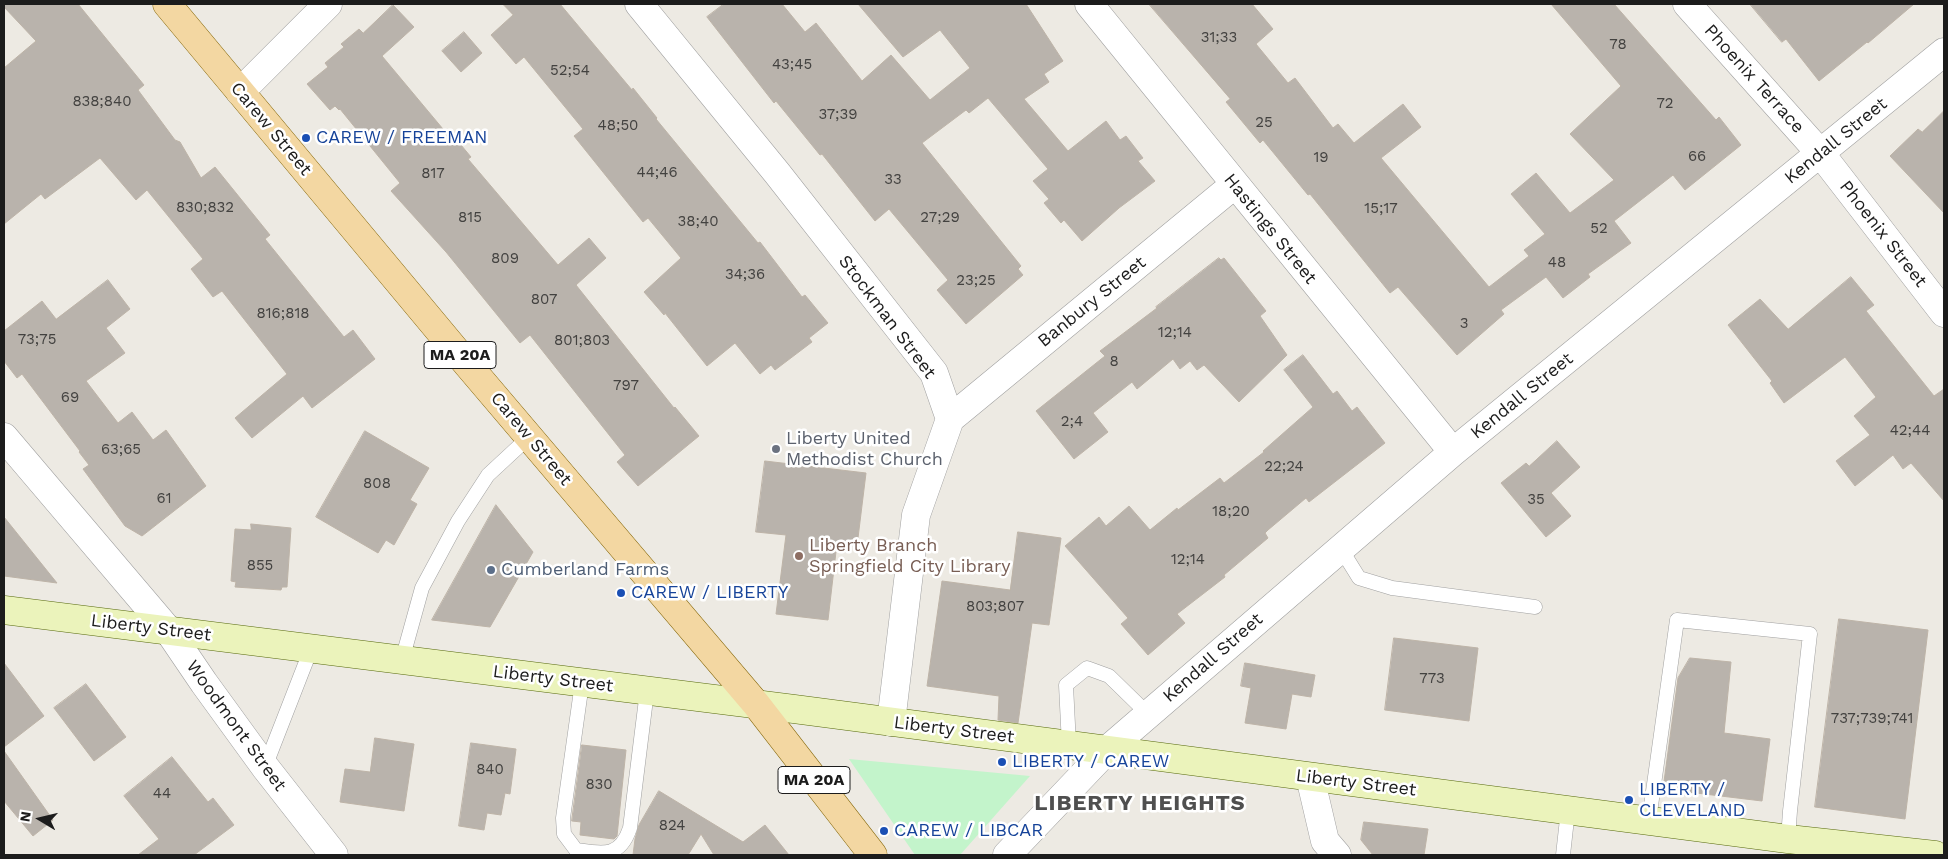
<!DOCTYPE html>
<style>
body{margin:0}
#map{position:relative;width:1948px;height:859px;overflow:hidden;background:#edeae3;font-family:"Work Sans",sans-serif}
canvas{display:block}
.frame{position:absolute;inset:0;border:5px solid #1c1c1c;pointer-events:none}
.north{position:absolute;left:15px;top:794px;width:50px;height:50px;-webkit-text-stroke:4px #fff;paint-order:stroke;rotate:279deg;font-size:14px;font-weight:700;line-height:20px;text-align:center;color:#1c1c1c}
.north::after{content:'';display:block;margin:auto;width:18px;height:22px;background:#1c1c1c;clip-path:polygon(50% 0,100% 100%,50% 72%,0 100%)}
</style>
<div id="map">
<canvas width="1948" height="859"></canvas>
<div class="frame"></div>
<div class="north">N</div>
</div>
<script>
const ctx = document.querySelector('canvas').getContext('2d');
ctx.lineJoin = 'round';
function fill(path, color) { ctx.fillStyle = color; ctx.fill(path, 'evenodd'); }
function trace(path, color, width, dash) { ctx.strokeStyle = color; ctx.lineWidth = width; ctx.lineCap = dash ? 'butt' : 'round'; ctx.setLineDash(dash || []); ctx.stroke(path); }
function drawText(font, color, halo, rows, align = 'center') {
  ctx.font = font + ' "Work Sans",sans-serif'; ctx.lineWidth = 5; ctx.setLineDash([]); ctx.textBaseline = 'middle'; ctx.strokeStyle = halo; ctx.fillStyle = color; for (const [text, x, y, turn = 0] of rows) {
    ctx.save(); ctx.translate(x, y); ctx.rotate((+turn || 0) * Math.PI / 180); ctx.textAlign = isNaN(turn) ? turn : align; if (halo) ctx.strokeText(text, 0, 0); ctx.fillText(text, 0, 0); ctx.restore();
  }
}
fill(new Path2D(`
 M849,759l181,17 -70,79h-45z`), '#c3f4cb');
const building = new Path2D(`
 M4,4h74l66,81 -6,5 37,50 5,2 21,36 14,-11 55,68 -5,4 79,98 9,-7 22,29 -63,49 -9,-12 -51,42 -17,-20 52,-44 -65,-83 -9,6 -22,-28 12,-10 -56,-69 -11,10 -36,-42 -55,41 -4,-5 -37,30v-156l32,-27 -32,-34z
 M503,4h57l72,86 1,-2 24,30 -1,1 102,124 2,-1 42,55 3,-2 23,28 -19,15 3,4 -37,28 -4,-5 -11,9 -25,-31 -28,23 -42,-53 -1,2 -20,-23 37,-34 -33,-40 -5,4 -69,-86 9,-7 -59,-72 -8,7 -25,-29 22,-20z
 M724,4h58l23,28 11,-9 46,58 29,-26 39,45 40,-32 -30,-38 -37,27 -45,-53h168l37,57 -19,13 5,8 -25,17 44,52 38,-30 14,19 6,-4 17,22 -5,3 17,20 -36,27 -37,33 -18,-21 -3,3 -17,-20 5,-4 -16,-18 15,-12 -60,-71 -19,15 -3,-3 -44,33 99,123 -3,3 5,6 -57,49 -29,-34 11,-10 -59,-71 -14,12 -53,-67 -2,1 -44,-54 -2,2 -67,-86z
 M1149,4h103l21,25 -17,15 32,39 7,-5 38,50 5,-4 16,19 49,-39 18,23 -40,31 108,129 40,-31 -5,-6 21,-16 -34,-40 25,-21 34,40 44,-33 -44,-46 51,-48 -70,-82h63l102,116 3,-3 22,28 -56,45 -12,-15 -59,46 17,22 -43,31 2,3 -27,21 -17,-21 -45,33 3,4 -47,41 -59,-68 -8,6 -80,-99 -2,1 -45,-55 -3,3 -34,-41 4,-3z
 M1750,4h164l-46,39 -1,-1 -48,39 -33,-42 -4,3z
 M393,5l21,22 -32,29 71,85 3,-2 15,18 -3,2 90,106 31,-27 17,20 -30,27 98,123 1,-1 24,29 -61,50 -21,-24 8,-7 -95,-120 -10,8 -74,-91 -55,-61 9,-8 -60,-74 -1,1 -4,-4 -5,4 -23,-26 21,-17 -3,-4 19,-16 -3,-3 18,-15 4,4z
 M464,32l18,21 -21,19 -19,-21z
 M1944,111v102l-54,-57 28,-27 4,3z
 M1219,258l2,2 3,-2 42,53 -6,5 27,39 -48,47 -35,-37 -7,5 -7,-9 -10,8 -7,-10 -36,30 -5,-7 -39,31 15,19 -34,27 -38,-48 69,-55 -5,-5 57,-43 -1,-1z
 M1851,277l23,28 -8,6 68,85 10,-7v112l-33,-38 -8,6 -10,-14 -38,31 -19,-25 34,-26 -16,-19 22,-19 -31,-40 -61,46 -14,-20 2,-2 -44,-56 32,-26 28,30z
 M108,280l22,29 -24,19 19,25 -39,28 32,42 14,-11 21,28 13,-10 40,56 -64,50 -17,-10 -42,-57 6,-4 -10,-13 1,-1 -58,-77 -5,4 -13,-17v-30l38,-30 14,18z
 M1303,355l30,39 4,-3 15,20 5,-4 28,36 -76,59 -3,-4 -38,32 -3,3 3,5 -44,37 1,2 -48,37 8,9 -37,32 -27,-31 7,-6 -63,-72 34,-29 7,9 23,-20 21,24 27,-22 1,2 42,-32 4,5 40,-31 -1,-1 50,-44 -29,-37z
 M365,431l64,37 -19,32 7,4 -23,41 -8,-5 -8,13 -62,-36z
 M1557,441l23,26 -29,26 20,23 -25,21 -45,-54 25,-20 3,3z
 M765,461l101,12 -9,73 -20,-3 -9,77 -52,-6 10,-79 -30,-3z
 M496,505l37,47 -43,75 -58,-7z
 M4,517l53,66 -53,-7z
 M251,524l40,4 -4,59h-5l-1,3 -46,-3 1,-5 -5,-1 4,-52 16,1z
 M1018,532l43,6 -12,87 -17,-2 -14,100 -20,-3 1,-24 -72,-10 15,-105 68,9z
 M1839,619l89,11 -23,189 -90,-12z
 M1394,638l84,10 -9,73 -84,-11z
 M1690,658l41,4 -7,71 46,6 -8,62 -99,-12 15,-111z
 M4,663l40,53 -40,31z
 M1245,663l70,12 -4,22 -19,-3 -6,35 -41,-6 6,-35 -10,-2z
 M86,684l40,53 -32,24 -40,-53z
 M375,738l39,6 -10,67 -64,-9 5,-33 25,3z
 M471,743l45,6 -6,45 -5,-1 -4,22 -14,-2 -3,17 -25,-4z
 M582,745l44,5 -9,86 -3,3 -34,-4 1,-13 -9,-1z
 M4,751l49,69 -20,16 -29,-35z
 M172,757l36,45 5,-4 21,27 -40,30h-56l21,-16 -35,-43z
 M659,791l84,51 22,-17 24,30h-75l-13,-21 -13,21h-55l2,-16 4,-14z
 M1364,822l64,7 -4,26h-51l-12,-15z`);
fill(building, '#b9b3ac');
trace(building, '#bdb3a7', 1);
const lane = new Path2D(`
 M1341,549l18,29 33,10 143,19
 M402,660l20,-72 36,-67 30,-46 41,-38
 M582,683l-19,135 1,16 12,16c27,4 44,8 54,-22l17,-137
 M1069,745l-3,-60 21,-17 22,8 39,38
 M265,767l46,-118
 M1649,820l28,-200 133,14 -20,177 -2,28
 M1563,855l5,-45`);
const street = new Path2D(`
 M639,4l138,169 157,200 16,46 -34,96 -25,207
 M1089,4l364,448
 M1687,4l134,150 123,159
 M240,92l88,-88
 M950,419l284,-234
 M4,437l164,193 36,53 61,84 69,88
 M1310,777l15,64 12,14
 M1007,855l100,-105 346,-298 491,-400`);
const secondary = new Path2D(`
 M4,610l790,99 994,130 147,16`);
const primary = new Path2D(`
 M167,4l300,360 289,340 117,151`);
trace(lane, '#a0a0a0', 15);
trace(street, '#a0a0a0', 29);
trace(secondary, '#57690e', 29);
trace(primary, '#886a0d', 29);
trace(lane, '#fff', 14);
trace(street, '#fff', 28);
trace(secondary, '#ebf3bb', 28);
trace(primary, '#f3d7a2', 28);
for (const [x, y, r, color] of [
 [306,138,5,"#1a4fb4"],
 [776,449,5,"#6b7280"],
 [799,556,5,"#8d6e63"],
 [491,570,5,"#5c6f8a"],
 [621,593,5,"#1a4fb4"],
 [1002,762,5,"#1a4fb4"],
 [1629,800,5,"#1a4fb4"],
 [884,831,5,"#1a4fb4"]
]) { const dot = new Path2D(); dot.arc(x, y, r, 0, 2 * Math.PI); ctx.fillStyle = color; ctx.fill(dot); trace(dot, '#fff', 2); }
drawText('15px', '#434240', null, [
 ["31;33",1219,38],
 ["78",1618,45],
 ["43;45",792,65],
 ["52;54",570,71],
 ["838;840",102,102],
 ["72",1665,104],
 ["37;39",838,115],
 ["25",1264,123],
 ["48;50",618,126],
 ["66",1697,157],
 ["19",1321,158],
 ["44;46",657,173],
 ["817",433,174],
 ["33",893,180],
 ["830;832",205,208],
 ["15;17",1381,209],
 ["815",470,218],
 ["27;29",940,218],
 ["38;40",698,222],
 ["52",1599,229],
 ["809",505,259],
 ["48",1557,263],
 ["34;36",745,275],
 ["23;25",976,281],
 ["807",544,300],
 ["816;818",283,314],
 ["3",1464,324],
 ["12;14",1175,333],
 ["73;75",37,340],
 ["801;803",582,341],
 ["8",1114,362],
 ["797",626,386],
 ["69",70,398],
 ["2;4",1072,422],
 ["42;44",1910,431],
 ["63;65",121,450],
 ["22;24",1284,467],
 ["808",377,484],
 ["61",164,499],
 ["35",1536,500],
 ["18;20",1231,512],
 ["12;14",1188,560],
 ["855",260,566],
 ["803;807",995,607],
 ["773",1432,679],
 ["737;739;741",1872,719],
 ["840",490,770],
 ["830",599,785],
 ["44",162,794],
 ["824",672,826]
]);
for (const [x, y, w] of [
 [460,355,72],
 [814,780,72]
]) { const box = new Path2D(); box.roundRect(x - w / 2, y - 13.5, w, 27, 4); ctx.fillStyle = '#fff'; ctx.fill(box); trace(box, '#1c1c1c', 1); }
drawText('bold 16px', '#1c1c1c', null, [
 ["MA 20A",460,355],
 ["MA 20A",814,780]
]);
drawText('18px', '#1c1c1c', '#fff', [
 ["Phoenix Terrace",1754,79,48],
 ["Carew Street",271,129,50],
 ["Kendall Street",1836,141,-39],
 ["Hastings Street",1270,229,51],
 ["Phoenix Street",1883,234,52],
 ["Banbury Street",1092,302,-39],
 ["Stockman Street",887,317,53],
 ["Kendall Street",1522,396,-39],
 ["Carew Street",531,439,50],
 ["Liberty Street",151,628,7],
 ["Kendall Street",1213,658,-41],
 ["Liberty Street",553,679,7],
 ["Woodmont Street",236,726,54],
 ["Liberty Street",954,730,7],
 ["Liberty Street",1356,783,7]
]);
drawText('18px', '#164399', '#fff', [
 ["CAREW / FREEMAN",316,138],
 ["CAREW / LIBERTY",631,593],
 ["LIBERTY / CAREW",1012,762],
 ["LIBERTY /",1639,790],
 ["CLEVELAND",1639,811],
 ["CAREW / LIBCAR",894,831]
], 'left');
drawText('18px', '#5b616d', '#fff', [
 ["Liberty United",786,439],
 ["Methodist Church",786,460]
], 'left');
drawText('18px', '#785e54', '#fff', [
 ["Liberty Branch",809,546],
 ["Springfield City Library",809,567]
], 'left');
drawText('18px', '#4e5e75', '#fff', [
 ["Cumberland Farms",501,570]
], 'left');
ctx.letterSpacing = '1px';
drawText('bold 22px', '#4f4f4f', '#fff', [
 ["LIBERTY HEIGHTS",1140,804]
]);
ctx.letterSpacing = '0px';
</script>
